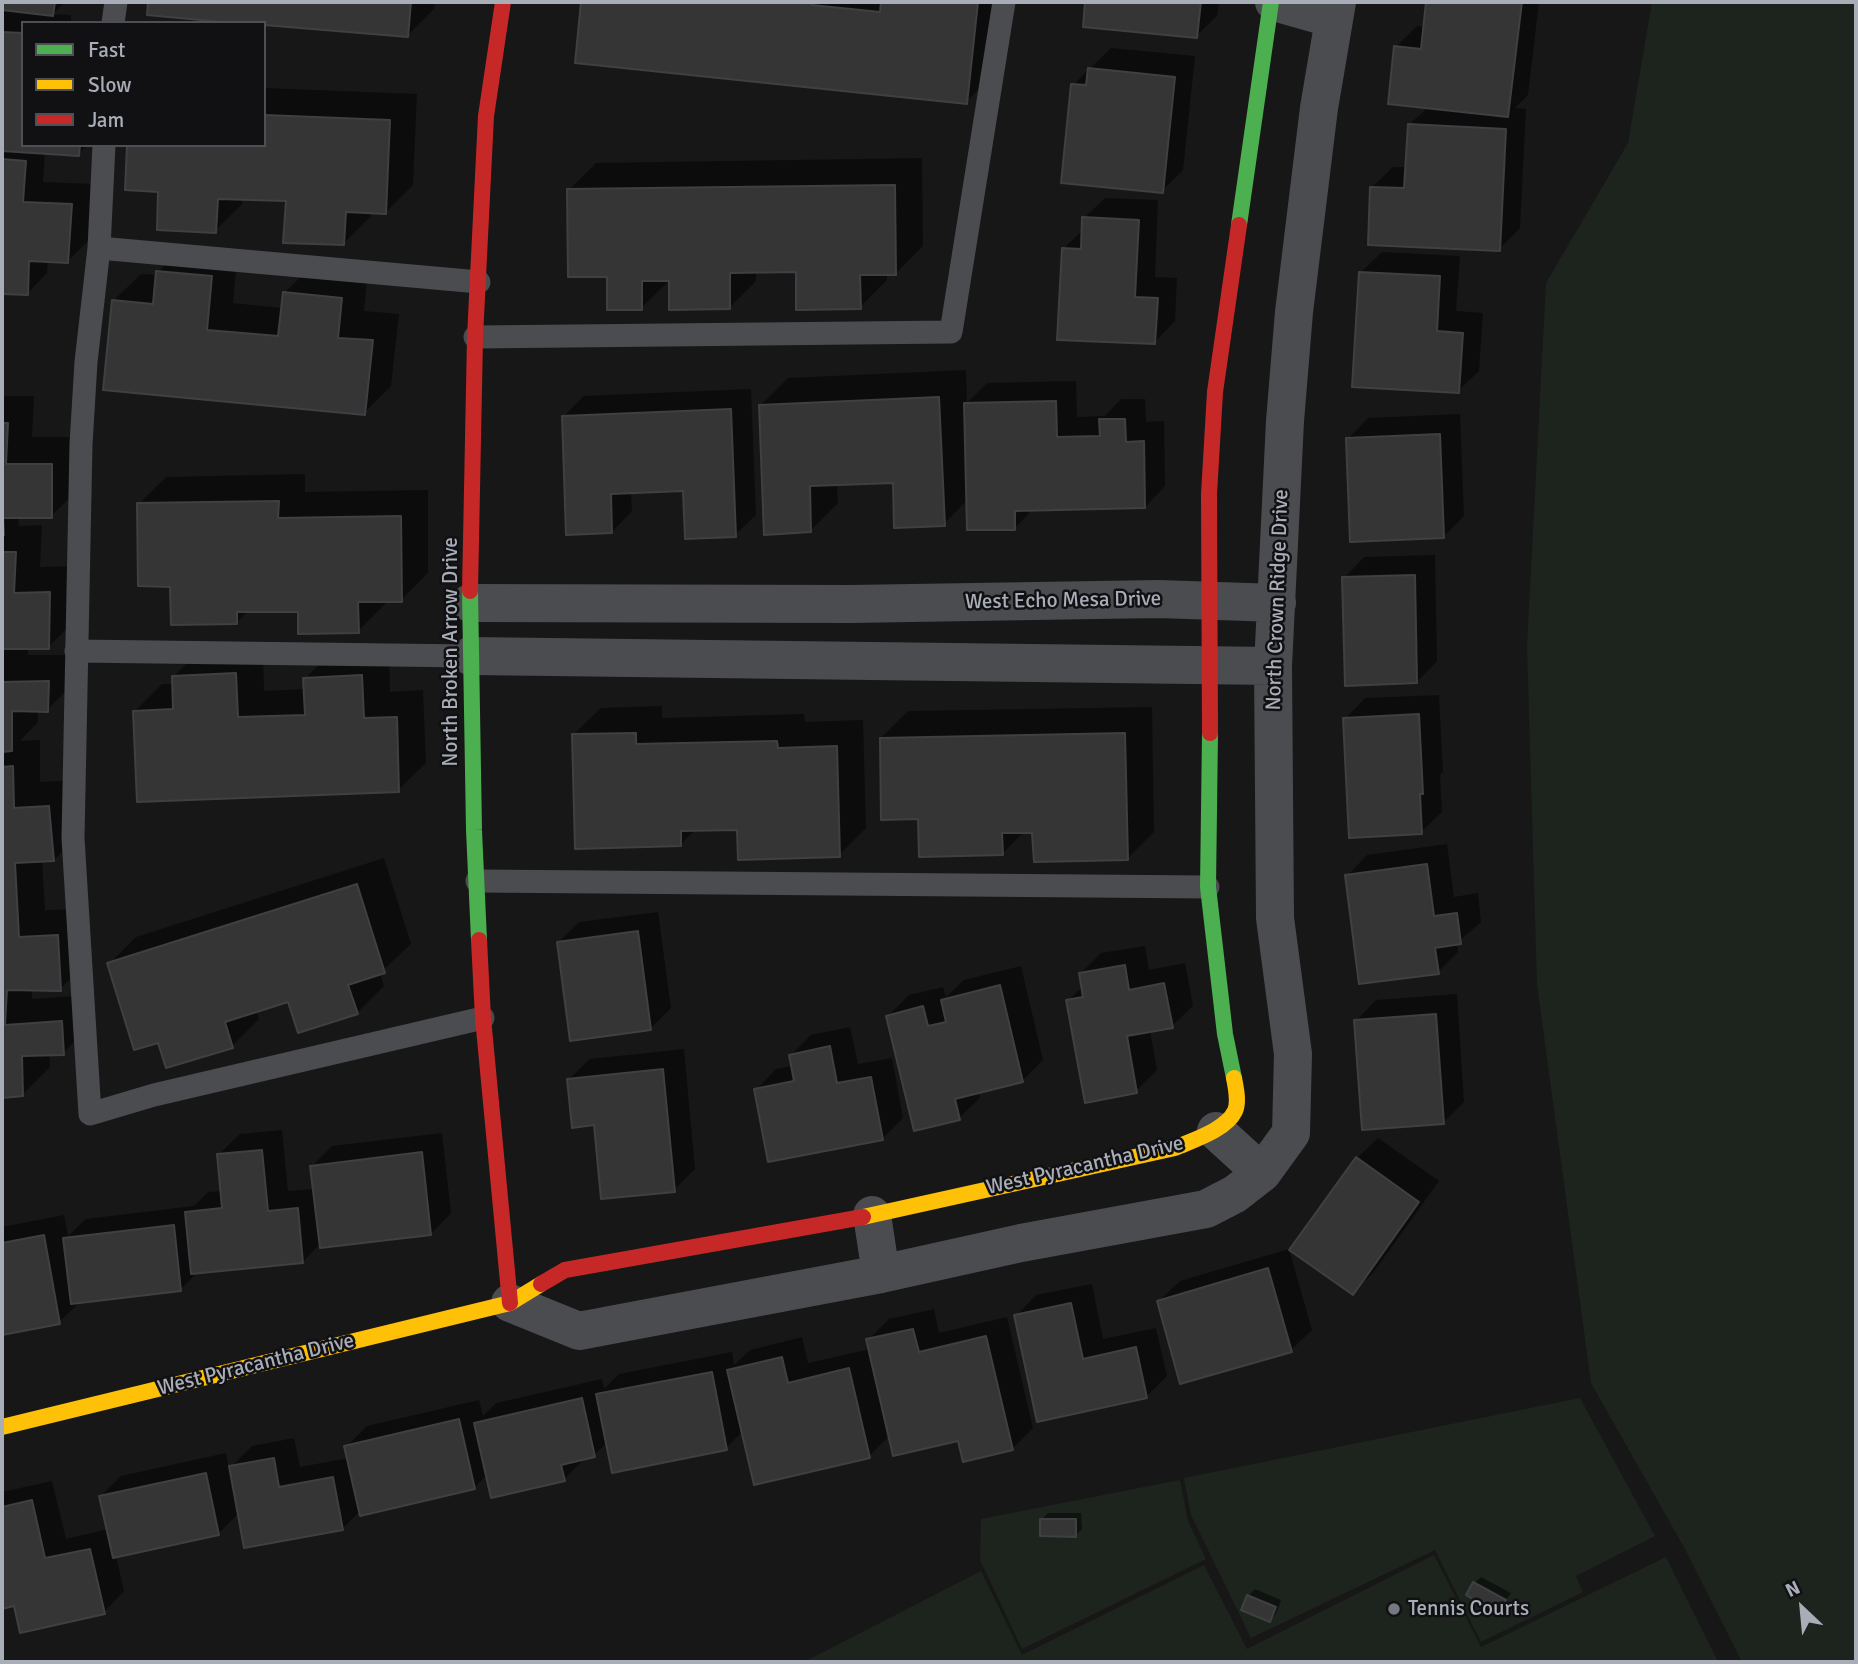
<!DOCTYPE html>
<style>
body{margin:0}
#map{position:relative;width:1858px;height:1664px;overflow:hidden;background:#171717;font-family:Signika,sans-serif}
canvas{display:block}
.frame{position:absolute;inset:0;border:4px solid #a8adb8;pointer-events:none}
.legend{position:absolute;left:21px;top:21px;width:245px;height:126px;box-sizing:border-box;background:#111113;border:2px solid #4d4f55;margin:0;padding:9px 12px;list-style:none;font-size:21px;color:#a8adb8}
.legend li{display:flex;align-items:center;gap:14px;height:35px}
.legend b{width:35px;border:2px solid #4d4f55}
.north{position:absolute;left:1767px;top:1573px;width:70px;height:70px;-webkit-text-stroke:5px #111113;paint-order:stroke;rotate:334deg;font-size:19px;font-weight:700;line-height:28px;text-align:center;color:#a8adb8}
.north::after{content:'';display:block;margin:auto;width:24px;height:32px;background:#a8adb8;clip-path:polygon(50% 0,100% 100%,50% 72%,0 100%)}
</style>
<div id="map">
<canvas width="1858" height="1664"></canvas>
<div class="frame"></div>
<ul class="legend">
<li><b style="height:9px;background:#4caf50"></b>Fast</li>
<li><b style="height:9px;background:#ffc107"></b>Slow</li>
<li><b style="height:9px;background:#c62828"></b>Jam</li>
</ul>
<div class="north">N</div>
</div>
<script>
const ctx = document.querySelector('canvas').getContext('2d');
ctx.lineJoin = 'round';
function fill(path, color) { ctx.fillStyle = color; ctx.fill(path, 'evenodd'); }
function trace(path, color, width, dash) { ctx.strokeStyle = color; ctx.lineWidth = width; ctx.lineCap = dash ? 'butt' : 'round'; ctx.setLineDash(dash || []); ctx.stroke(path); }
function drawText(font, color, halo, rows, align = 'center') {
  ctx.font = font + ' Signika,sans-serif'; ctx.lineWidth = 5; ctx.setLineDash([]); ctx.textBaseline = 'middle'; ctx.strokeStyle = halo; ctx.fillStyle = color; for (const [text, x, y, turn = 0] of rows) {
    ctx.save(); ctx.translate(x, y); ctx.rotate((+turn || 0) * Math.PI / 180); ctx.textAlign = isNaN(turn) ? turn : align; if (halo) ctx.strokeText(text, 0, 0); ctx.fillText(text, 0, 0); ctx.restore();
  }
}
fill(new Path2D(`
 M1652,2h204v1660h-114l-57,-113 -94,-166 -54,-399 -10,-338 19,-363 82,-140z
 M1580,1398l75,138 -79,40 7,16 -102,50 -46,-92 -184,88 -60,-123 -7,-37z
 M1180,1480l8,41 18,38 -184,90 -42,-89 1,-41z
 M1434,1555l47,92 185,-90 52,105h-914l177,-91 41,84 182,-90 43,84z`), '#1d241e');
fill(new Path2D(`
 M2,2h63l-12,12 18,1v8h-48v122h64l-8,9 -34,-2 -2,30 49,2 -4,57 -20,20 -20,-1 -1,13 -20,21 -25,-2z
 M150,2h285l-1,7 -27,27 -258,-22z
 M583,2h418l-8,73 -27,27 -389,-40z
 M1087,2h132l-2,14 -21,20 -111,-11z
 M1428,2h111l-11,93 -13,13 11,1 -6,119 -21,21 -127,-62 21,-20h14l2,-42 19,-18 -32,-60 21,-21 8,1z
 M1111,48l84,8 -12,114 -21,21 -89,-106z
 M264,88l153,6 -4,91 -27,27h-15v4l-27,27 -57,-44 -45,-1v6l-27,27 -55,-41 104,-45z
 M922,158l1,88 -27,27h-9v7l-27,27 -62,-36h-42v10l-27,27 -58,-29 -30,29 -32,-33 -40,-85 27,-27z
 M1105,198l53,2 -3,77 22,1 -2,43 -20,21 -92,-93 21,-20v-11z
 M185,245l53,5 -5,53 50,5 1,-15 28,-27 56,5 -4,40 35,3 -8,72 -27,27 -251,-112 28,-27 17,1v-3z
 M1382,252l78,4 -4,55 27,2 -4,58 -21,20 -97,-119z
 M966,370l1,33 20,-20 89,-2 1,36 28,-1 16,-17h24l1,23 18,-1 1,65 -20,21 -112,2 -18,19 -47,-29 -24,25 -50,-43 -57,2 1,20 -27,27 -50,-125 27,-27z
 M751,389l5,126 -21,20 -50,-45 -54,2 1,19 -20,21 -49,-115 21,-21z
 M2,396h32l-2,41h47v52l-28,27 -33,2 1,8 23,-1 -2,42 37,-1 -1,54 -28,27h-20v8h47l-1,28 -27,27h-9v12l-18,19 20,-1v42l36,-2 5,53 -27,27h-12l3,50 39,-1 3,53 -27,27h-28v10l56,-4 2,31 -27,27 -14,1 1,13 -28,28 -20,1z
 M1460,414l4,102 -20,20 -96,-97 20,-21z
 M305,474v18l123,-2v83l-27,27h-16v4l-27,27 -58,-21h-51l-12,12 -65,-37 -33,-81 27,-27z
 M1435,555l2,106 -20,21 -73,-104 20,-21z
 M263,646l1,45 42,-2 -1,-10 27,-28 57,-2 1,43 33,-2 3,73 -28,27 -263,-79 27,-27h12v-8l27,-27z
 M1439,695l4,77 -3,3 2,37 -21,20 -76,-113 20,-21z
 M662,706v12l142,-4 1,8 58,-2 3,108 -27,27 -100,-27 -43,1 -16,16 -107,-110 28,-27z
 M1152,707l2,125 -27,27 -93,-28h-9l-23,23 -82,-37 -39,-79 27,-27z
 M1447,844l7,53 24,-4 3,29 -24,21 1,9 -20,20 -91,-96 20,-21z
 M384,858l27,86 -31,29 4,13 -27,27 -68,-13 -33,10 3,9 -27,27 -123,-82 27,-27z
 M658,912l13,96 -21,21 -92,-86 21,-21z
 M1145,946l4,24 36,-7 8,43 -21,20 -22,4 7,40 -21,21 -68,-90 15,-15 -3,-12 21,-21z
 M1021,966l22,94 -21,21 -44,10 2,7 -21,20 -71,-102 21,-21 34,-8 3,10 18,-17z
 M1457,994l7,108 -20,20 -88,-101 20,-21z
 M850,1027l8,37 34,-6 11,60 -20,20 -127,-48 20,-21 17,-3 -2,-11 20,-20z
 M684,1049l11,120 -21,21 -78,-66 -27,-45 21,-20z
 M282,1130l6,61 26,-2 -2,-23 20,-20 110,-13 9,80 -20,21 -110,9 -18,19 -105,10 -18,18 -100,12 -21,20 -57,11v-106l62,-12 4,21 18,-17 108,-13 14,-14 14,-1 -3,-37 21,-20z
 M1378,1138l61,43 -66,92 -21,20 5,-135z
 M1289,1249l23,81 -21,20 -132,-49 21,-20z
 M1092,1284l11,55 53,-11 11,48 -21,21 -108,23 -22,-104 20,-21z
 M934,1309l5,24 68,-16 26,111 -21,21 -53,-10 -69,-4 -21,21 -126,-25 -17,17 -118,-6 -14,13 -9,3 -21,21 -77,-4 -13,13 -113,22 -19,19 -102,-17 -22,22 -102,22 8,35 -20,21 -89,-8 -13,3v-115l50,-11 14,58 42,-10 -7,-33 20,-20 105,-23 3,16 23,-23 42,-8 6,29 49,-9 -3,-11 21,-21 112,-26 4,16 13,-13 106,-24 2,10 15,-15 113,-22 2,13 16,-15 52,-13 6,26 62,-14 -2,-9 21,-21z
 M1048,1513h33l1,16 -6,6 -35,-15z
 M1481,1577l30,16 -14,19 -23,-29z
 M1255,1589l26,11 -5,14 -6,6 -22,-24z`), '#0007');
const building = new Path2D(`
 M2,2h53l-2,14 -51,-6z
 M148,2h263l-3,35 -144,-12v-2h-31l-86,-8z
 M581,2h231v3l68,7 1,-10h97l-11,102 -392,-41z
 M1085,2h116l-4,36 -114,-11z
 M1426,2h96l-14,115 -120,-13 6,-58 27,3z
 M2,32l21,1v112h57l-1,11 -77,-5z
 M1088,68l87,9 -12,116 -102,-10 10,-99 15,1z
 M264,115l126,5 -4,94 -40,-2 -2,33 -61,-2 3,-42 -68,-2 -2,34 -59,-3 1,-38 -33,-2 2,-45h137z
 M1408,124l98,5 -6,122 -132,-6 2,-58 34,1z
 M2,159l24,2 -3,41 49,2 -4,59 -39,-2 -1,34 -26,-1z
 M895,185l1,90h-36l1,34 -65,1v-38l-66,1v36l-61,1v-29h-27v29h-35v-33h-39l-1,-88z
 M1082,217l57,3 -4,77 23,1 -3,46 -98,-4 5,-92 19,1z
 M156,271l56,5 -5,54 71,6 5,-44 59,6 -4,40 35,2 -8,75 -262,-25 9,-90 41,4z
 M1359,272l81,4 -3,55 26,2 -4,60 -107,-6z
 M939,397l6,129 -51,2 -1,-45 -83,3 1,46 -47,3 -5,-130z
 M1056,401l1,36 43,-1 -1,-17h26l1,23 18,-1 1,67 -130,3v19h-48l-3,-127z
 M731,409l5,128 -51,2 -2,-48 -72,3 1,39 -46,2 -4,-119z
 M2,423h6l-2,41h46v54h-49l1,17h-2z
 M1440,434l4,104 -94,4 -4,-104z
 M279,501l-1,17 123,-2 1,86h-44l1,31 -61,1v-22h-61v12l-66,1 -1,-38 -32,-1 -1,-83z
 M2,552h14l-2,41 36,-1 -1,57h-47v33l47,-1 -1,31 -36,-1v40l-10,1z
 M1415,575l2,108 -72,3 -3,-109z
 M236,673l2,44 67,-2 -2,-37 59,-3 2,43 33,-1 2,75 -262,10 -4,-91 40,-2 -1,-33z
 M1419,714l4,80h-3l2,40 -73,4 -6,-120z
 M636,733v11l141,-3 1,7 59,-2 3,111 -102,3 -1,-30 -56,1v15l-106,3 -3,-115z
 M1125,733l3,127 -94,2 -2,-29h-30l1,22 -84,2 -1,-38 -37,1 -1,-82z
 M13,766l1,42 35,-2 5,55 -39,2 4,74 39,-2 3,56 -54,-1 -2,35 57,-4 2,34 -42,1 1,40 -21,2v-331z
 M1427,864l7,52 23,-3 4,31 -26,4 4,26 -80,10 -14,-109z
 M357,884l28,89 -37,12 10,29 -60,19 -10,-31 -63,20 8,26 -67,20 -8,-25 -24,7 -27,-87z
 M638,931l13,99 -81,11 -13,-99z
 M1125,965l4,25 35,-7 9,45 -46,8 10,57 -52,10 -19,-103 17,-3 -4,-24z
 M1000,985l23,97 -68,17 5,21 -46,11 -28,-115 37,-10 5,20 18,-4 -5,-22z
 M1436,1014l8,110 -82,6 -8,-110z
 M830,1046l7,37 34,-6 12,63 -115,22 -14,-73 40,-8 -5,-26z
 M663,1069l12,123 -74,7 -7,-74 -22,3 -5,-49z
 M262,1150l6,61 30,-3 5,55 -112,11 -6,-62 37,-4 -5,-54z
 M422,1152l9,83 -111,13 -10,-82z
 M1356,1157l63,45 -66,93 -64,-45z
 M174,1225l7,66 -110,13 -8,-66z
 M44,1235l16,89 -58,11v-92z
 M1268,1268l24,84 -112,32 -23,-83z
 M1071,1303l12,56 53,-12 11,51 -110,24 -23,-107z
 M913,1329l6,23 67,-16 27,114 -50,12 -5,-21 -65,15 -27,-117z
 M782,1357l6,26 61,-15 21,90 -116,27 -27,-115z
 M712,1372l15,78 -115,23 -16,-79z
 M582,1398l13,59 -34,8 4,16 -74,17 -17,-75z
 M459,1419l16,70 -115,27 -16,-70z
 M274,1458l5,29 54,-10 10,53 -99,18 -15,-82z
 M206,1473l13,62 -106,23 -14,-62z
 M32,1500l13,58 45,-9 15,65 -85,19 -6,-27 -12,3v-102z
 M1040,1519h36v18l-36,-1z
 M1473,1582l33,18 -9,14 -31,-19z
 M1247,1595l29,12 -6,15 -29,-12z`);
fill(building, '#353536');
trace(building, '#3f4043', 2);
trace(new Path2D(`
 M113,23l3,-21
 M104,145l-5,103 -13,114 -5,82 -8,394 17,276 64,-19 329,-77
 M99,248l380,34
 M475,337l476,-5 53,-330
 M76,651l394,5
 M477,881l731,6`), '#4b4c50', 23);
trace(new Path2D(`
 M1274,2l60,17
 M470,603l380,1 308,-5 119,4
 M470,656l803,10
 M1216,1131l46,42
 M872,1215l9,59
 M510,1303l69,28 302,-57 140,-31 185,-34 29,-15 27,-21 29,-40 2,-79 -18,-136 -2,-252 12,-245 9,-109 25,-204 18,-106`), '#4b4c50', 38);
trace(new Path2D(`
 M1239,225l32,-223
 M470,591l4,239 5,110
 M1210,733l-2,154 17,147 9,44`), '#4caf50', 16);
trace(new Path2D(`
 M863,1217l312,-69c18,-8 51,-18 60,-37 4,-9 1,-23 -1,-33
 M2,1427l508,-124 31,-19`), '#ffc107', 16);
trace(new Path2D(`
 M470,591l5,-254 11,-221 17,-114
 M1210,733l-1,-239 6,-102 24,-167
 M479,940l4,78 27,285
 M541,1284l24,-14 298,-53`), '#c62828', 16);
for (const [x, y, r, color] of [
 [1394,1609,7,"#757880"]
]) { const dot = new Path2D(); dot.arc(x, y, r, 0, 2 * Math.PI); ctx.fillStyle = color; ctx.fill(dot); trace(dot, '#111113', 2.5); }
drawText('21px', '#a8adb8', '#111113', [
 ["North Crown Ridge Drive",1278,600,-88],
 ["West Echo Mesa Drive",1063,601,-1],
 ["North Broken Arrow Drive",451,652,-90],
 ["West Pyracantha Drive",1085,1166,-13],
 ["West Pyracantha Drive",256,1365,-14]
]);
drawText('21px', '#a8adb8', '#111113', [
 ["Tennis Courts",1408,1609]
], 'left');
</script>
